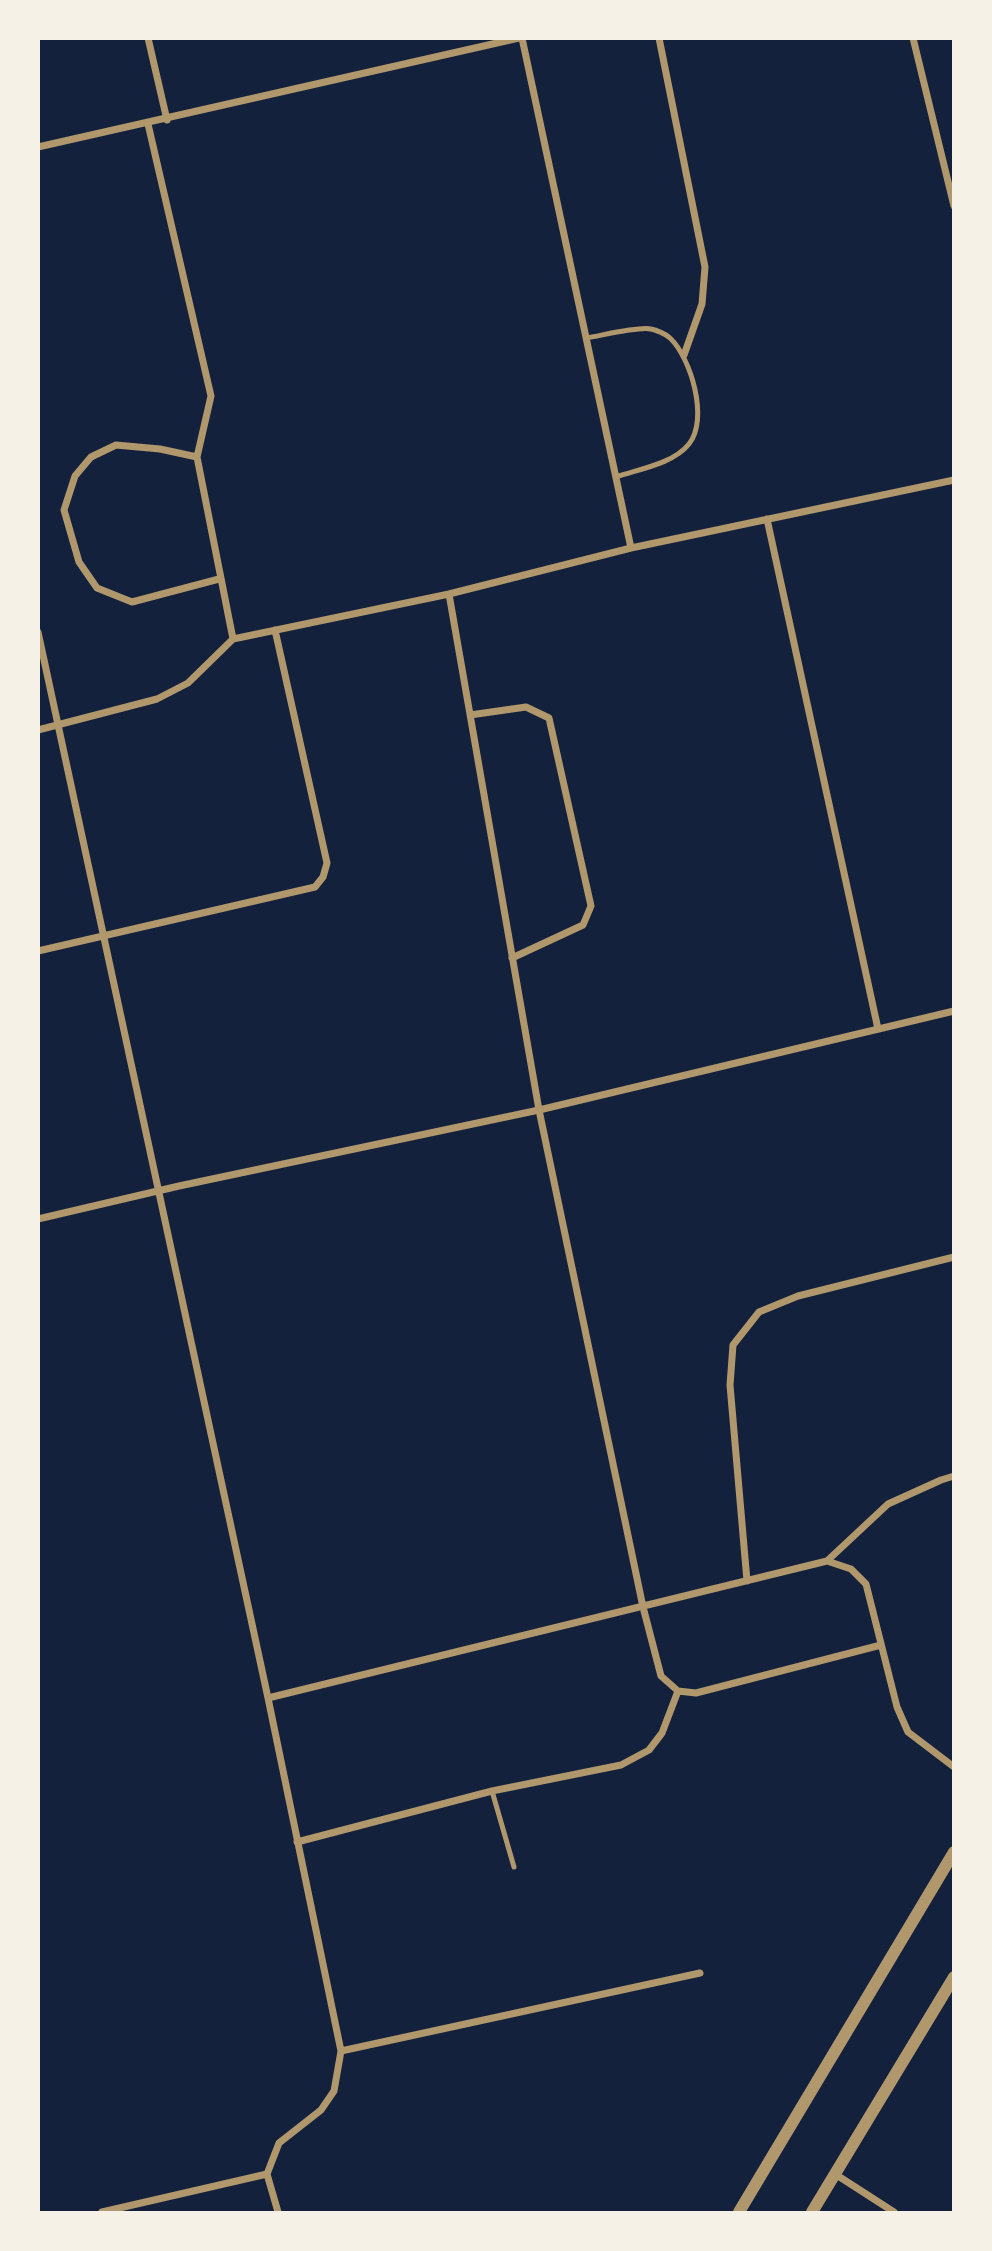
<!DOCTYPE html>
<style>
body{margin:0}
#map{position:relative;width:992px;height:2251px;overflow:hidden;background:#14213d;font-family:"Roboto Serif",serif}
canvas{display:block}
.frame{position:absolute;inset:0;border:40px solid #f6f1e7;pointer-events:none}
</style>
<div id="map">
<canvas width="992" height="2251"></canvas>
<div class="frame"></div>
</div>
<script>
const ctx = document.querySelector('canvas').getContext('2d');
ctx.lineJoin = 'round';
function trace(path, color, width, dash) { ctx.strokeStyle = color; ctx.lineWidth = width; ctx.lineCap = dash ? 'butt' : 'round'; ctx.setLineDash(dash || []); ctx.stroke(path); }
trace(new Path2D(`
 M586,338c14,-2 53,-12 65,-9 5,1 15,5 19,9 21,20 39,81 19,106 -16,20 -50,25 -73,33
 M492,1791l22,76`), '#b1986c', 5);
trace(new Path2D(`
 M148,38l19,82
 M522,38l109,510
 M659,38l46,229 -3,37 -18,51
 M913,38l41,168
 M148,124l63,272 -14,61 36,182
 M38,147l481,-109
 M197,457l-37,-8 -44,-4 -25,12 -16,19 -11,34 15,52 18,26 35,14 87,-23
 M767,519l111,510
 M449,594l90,516 104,497 18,69 17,15 18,2 185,-48
 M38,632l230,1066 73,353 -7,40 -13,19 -42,33 -12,31 11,38
 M470,715l56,-8 23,11 42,188 -8,19 -71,33
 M38,730l119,-31 31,-16 45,-44 216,-45 182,-46 323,-68
 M38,951l277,-64 8,-10 4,-14 -52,-233
 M38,1219l141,-33 360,-76 415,-99
 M827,1561l61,-57 53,-24 13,-4
 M747,1581l-17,-196 3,-40 26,-33 39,-16 156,-39
 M268,1698l559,-137 24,8 15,15 31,123 11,25 46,35
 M297,1842l195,-51 129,-26 28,-15 13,-17 16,-42
 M341,2051l359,-78
 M835,2174l59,38
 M102,2212l165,-38`), '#b1986c', 7);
trace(new Path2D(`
 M739,2212l215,-360
 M812,2212l142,-235`), '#b1986c', 12);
</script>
